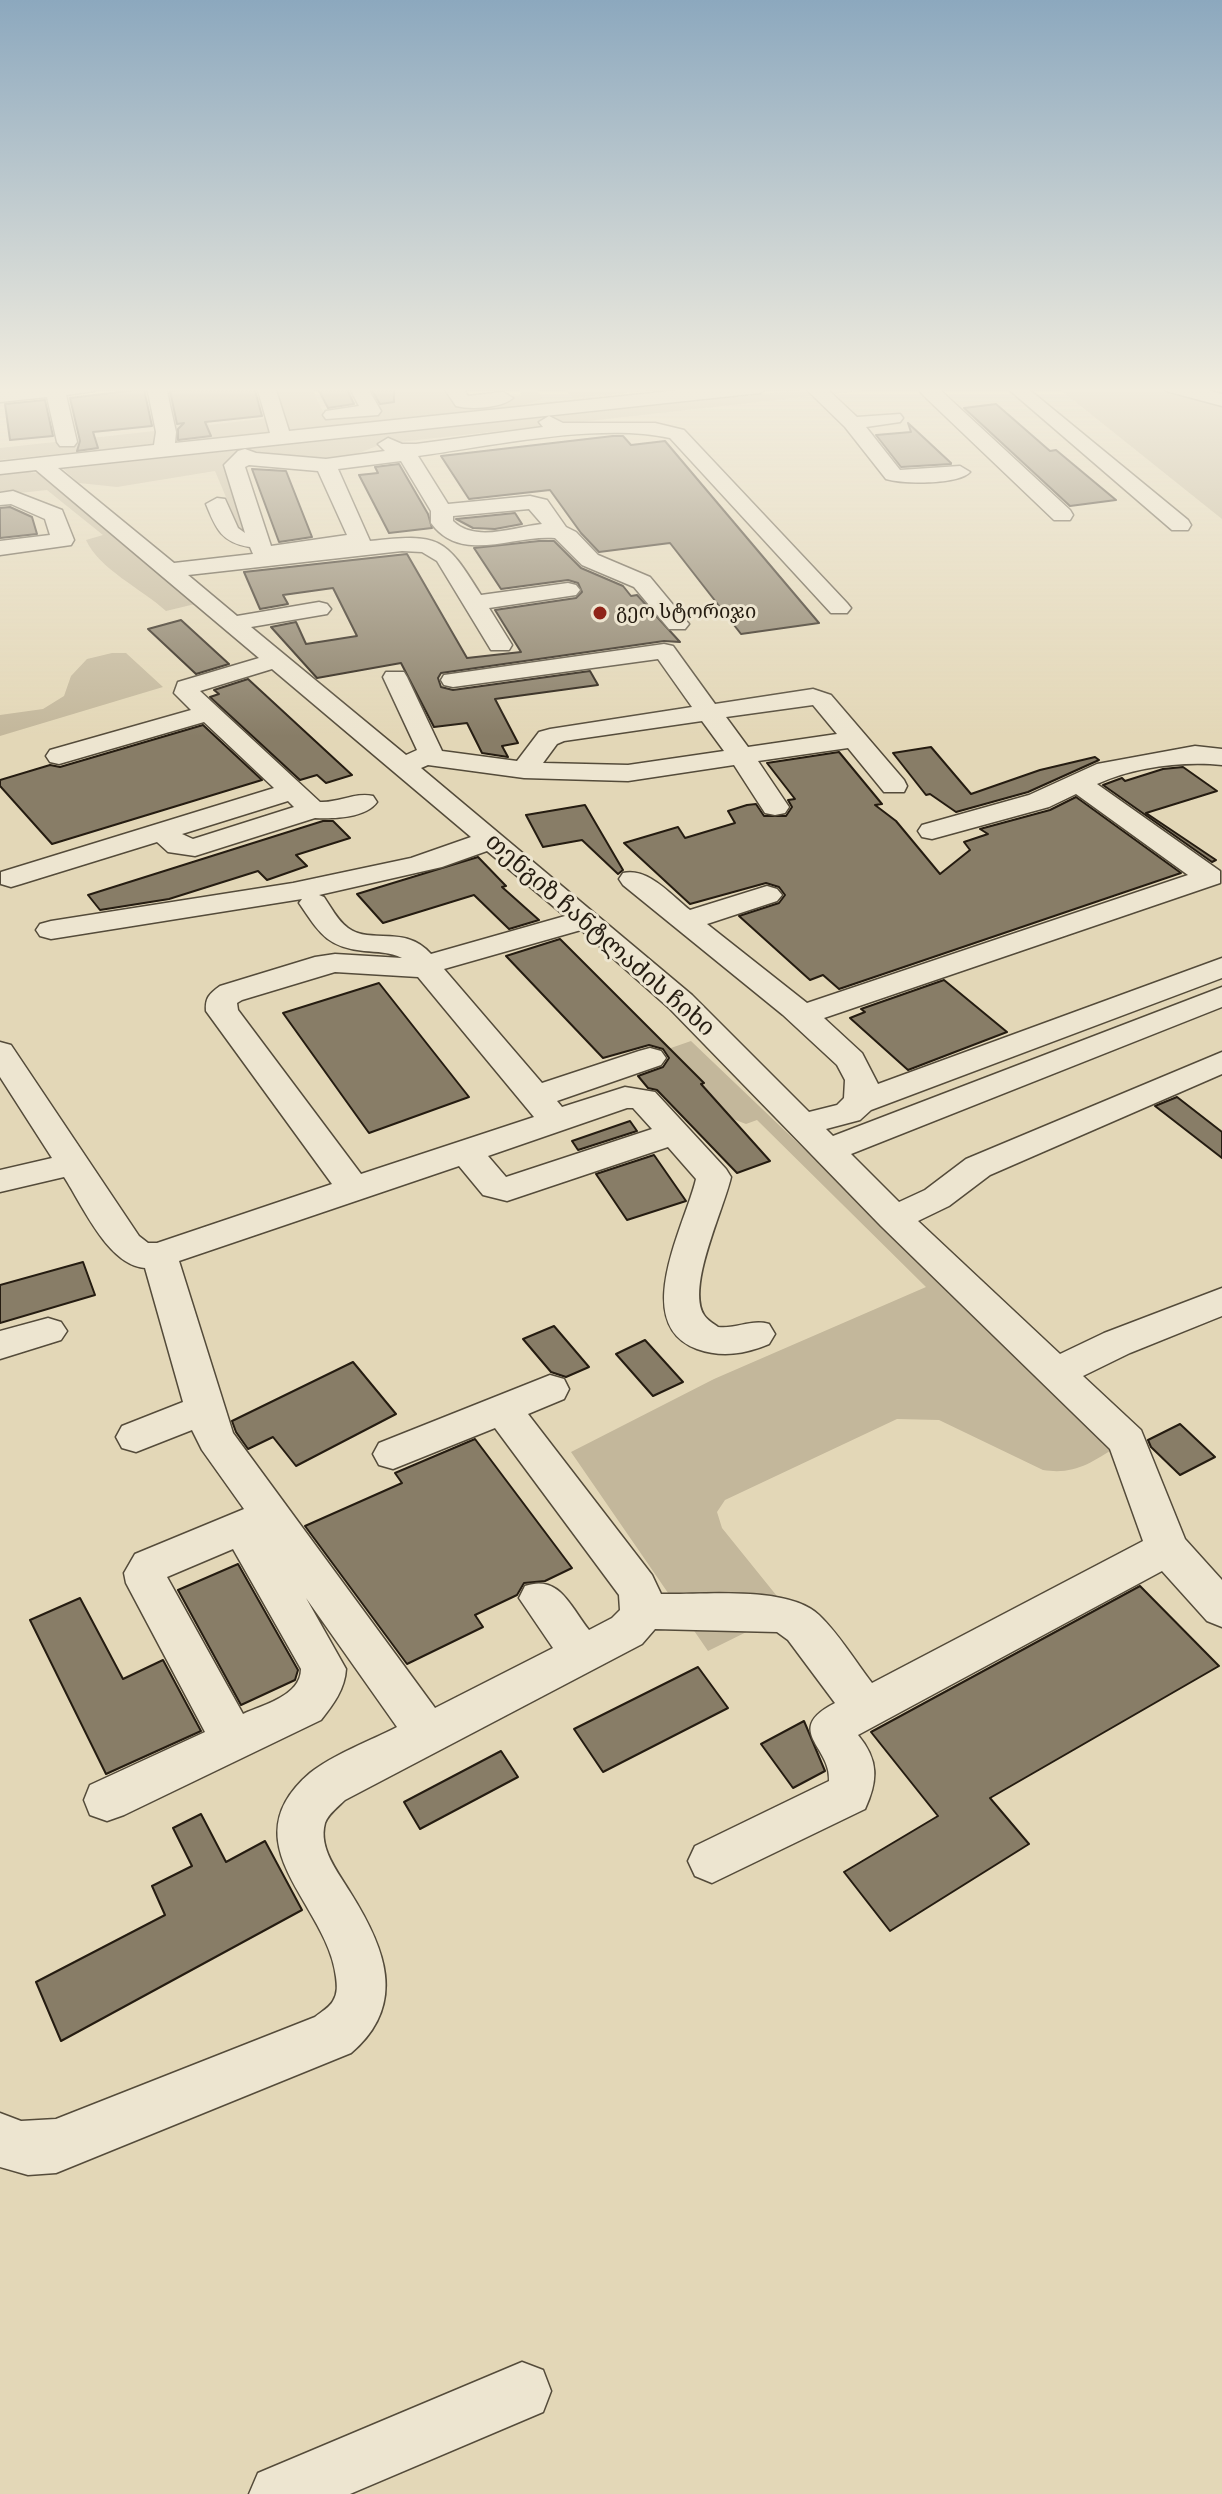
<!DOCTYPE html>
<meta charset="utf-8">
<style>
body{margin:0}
canvas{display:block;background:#e3d7b7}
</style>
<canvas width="1222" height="2494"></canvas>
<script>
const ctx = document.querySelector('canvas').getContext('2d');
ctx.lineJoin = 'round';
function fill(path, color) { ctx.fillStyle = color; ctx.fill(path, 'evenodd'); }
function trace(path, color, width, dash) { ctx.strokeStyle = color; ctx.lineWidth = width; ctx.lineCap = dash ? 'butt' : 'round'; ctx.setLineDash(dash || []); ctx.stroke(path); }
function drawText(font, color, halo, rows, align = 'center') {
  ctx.font = font + ' "Libre Bodoni","Noto Serif Georgian",serif'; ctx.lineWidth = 6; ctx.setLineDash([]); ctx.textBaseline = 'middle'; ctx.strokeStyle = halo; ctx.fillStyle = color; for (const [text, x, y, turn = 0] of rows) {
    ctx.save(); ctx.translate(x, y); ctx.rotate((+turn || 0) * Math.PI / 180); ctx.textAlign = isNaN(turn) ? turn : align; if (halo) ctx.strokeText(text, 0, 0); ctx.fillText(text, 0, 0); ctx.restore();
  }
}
fill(new Path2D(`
 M160,387h35l14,38 77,-9 -12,-29h37l13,27 55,-6 -11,-21h81l8,15 65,-7 -5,-8h18l8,12 -23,7 -520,54v-12l173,-19z
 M562,387h122l-110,11z
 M828,387h65l-511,57 -41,16 -82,-5 -28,2 29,81 -16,2 -29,-69 -98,16 -38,-4 -16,-14z
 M1057,387h109l56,16v116z
 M25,471l17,3 153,130 -29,7c-24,-22 -67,-42 -80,-71l17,-5 -56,-45 -47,5v-22z
 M112,653h14l37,34 -163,49v-21l43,-6 21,-13 7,-20 16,-17z
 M691,1041l425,406c-25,16 -42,28 -73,23l-104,-50 -42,-1 -172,81 -8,12 5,16 67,83 -81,40 -137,-199 143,-73 212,-92 -169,-167 -11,4 -13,-5 -65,-70z`), '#c3b79b');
fill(new Path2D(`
 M1198,387h24v8l-22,-5z`), '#a2977f');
const building = new Path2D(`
 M219,387h35l8,29 -57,6 6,14 -33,4v-11l6,-6 -7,1 -7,-33z
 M317,387h29l8,17 -26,4z
 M370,387h24v15l-14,2z
 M144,389l8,37 -59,6 5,16 -21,3 3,-10 -10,-43z
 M45,400l8,36 -43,4 -5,-36z
 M996,404l54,47 6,-1 60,50 -46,6 -106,-98z
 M908,423l43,40v1l-50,3 -25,-32 35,-3z
 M613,436h10l8,9 34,-4 154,182 -78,11 -71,-91 -71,9 -18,-19 -31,-43 -81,9 -28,-43z
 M399,464l29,50 4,14 -43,5 -30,-58 19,-2 -3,-6z
 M252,469l34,2 26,66 -33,5z
 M10,507l22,10 5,17 -37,4v-30z
 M515,513l7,11 -27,5 -22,-1 -17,-9z
 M539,541h15l27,27 42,18 8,10 6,-1 43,47 -16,-1 -223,32 -3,5 3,9 12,3 137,-19 8,14 -103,14 23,44 -16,3 6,11 -26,-4 -15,-30 -33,4 -33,-64 -84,15 -46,-51 25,-5 10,22 51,-8 -24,-48 -50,7 5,9 -28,5 -16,-37 163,-18 60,104 54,-6 -26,-42 81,-12 6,-6 -4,-9 -10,-3 -67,9 -27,-41z
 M181,620l48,44 -33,10 -48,-45z
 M248,679l104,96 -26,8 -9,-8 -17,5 -90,-83 9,-3 -5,-4z
 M203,725l59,55 -210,64 -52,-58v-6l50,-15 10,2z
 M931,747l40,47 69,-24 55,-13 4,3 -71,32 -72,20 -26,-18 -4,1 -33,-42z
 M839,752l43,52 -7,1 21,16 44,53 30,-24 -6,-8 24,-8 -8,-5 70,-19 26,-13 105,76 -342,116 -16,-14 -13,5 -71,-64 40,-13 6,-8 -6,-8 -13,-4 -76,21 -66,-61 54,-16 7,11 50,-15 -7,-12 19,-6 9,-1 8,12h22l6,-9 -4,-7 7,-1 -28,-36z
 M1183,767l34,24 -71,22 70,47 -4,2 -109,-77 19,-7 3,3 38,-12z
 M585,805l38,65 -5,4 -36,-34 -39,7 -17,-32z
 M323,821h10l17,17 -54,17 11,11 -40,14 -9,-9 -89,28 -69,11 -12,-15z
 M478,857l28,29 -4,1 37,33 -30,9 -35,-34 -91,28 -26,-29z
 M560,939l144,144 -3,1 69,77 -33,12 -80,-83 -9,-2 -10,-12 25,-9 6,-9 -6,-9 -14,-4 -46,13 -97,-102z
 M944,980l63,52 -99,38 -58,-52 15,-6 -4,-3z
 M379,983l90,114 -100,36 -86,-120z
 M1177,1097l45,35v26l-67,-52z
 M630,1121l7,10 -59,19 -6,-9z
 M654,1155l32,46 -59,19 -31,-46z
 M83,1262l12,33 -95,28v-38z
 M554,1326l35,41 -23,10 -15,-5 -28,-33z
 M645,1340l38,42 -30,14 -37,-42z
 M353,1362l43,52 -100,52 -23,-29 -25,12 -12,-17 -4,-11z
 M1180,1424l35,33 -35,18 -29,-28 -3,-7z
 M475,1439l97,129 -27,13 -21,2 -7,12 -42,20 8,12 -76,37 -102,-138 97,-43 -7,-10z
 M238,1564l60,106 -3,10 -54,25 -63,-115z
 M1140,1586l79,80 -229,132 39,46 -139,87 -46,-59 94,-56 -67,-84z
 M80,1598l43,81 40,-19 38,71 -95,43 -76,-154z
 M698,1667l30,41 -125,64 -29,-43z
 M804,1721l21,50 -32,17 -32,-44z
 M501,1751l17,26 -98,52 -16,-27z
 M201,1814l25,48 39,-21 37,69 -241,131 -25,-59 129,-67 -13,-29 40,-20 -19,-38z`);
fill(building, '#887d67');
trace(building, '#251c11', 2);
const minor = new Path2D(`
 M35,387h62l-3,4 -28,4 11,47 -3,4h-14l-3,-4 -10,-45 -47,5v-12z
 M147,387h19l10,45 -1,11 95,-10 -13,-46h18l14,44 421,-44h59l-9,6 -702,75 116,95 79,-9 -3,-7c-28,-4 -34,-18 -44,-43l11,-6 8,1 13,29 7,5 -21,-68 14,-14 7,-2 11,4 70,6 59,-8 -7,-7 10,-6 14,6h14l127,-17 -4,-5 10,-6 14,7h92l29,7 163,173 4,5 -4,5h-16l-161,-175c-70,-16 -179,8 -252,18l30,48 82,-8 17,4 19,27 10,5 22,23 52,22 39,47 -4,5h-16l-35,-42 -52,-22 -27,-27c-41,-4 -93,27 -124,-15v-12l-30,-50 -63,8 32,72c70,-8 75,-4 111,54l87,-12 8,2 4,5 -4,5 -87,13 23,37 -3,5h-18l-3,-5 -51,-84 -15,-9 -20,-1 -214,24 49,41 82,-14 8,2 4,5 -4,5 -76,13 155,128 11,-5 -34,-73 3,-5h18l3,5 35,74 75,10 22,-29 11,-3 142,-22 -34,-48 -205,28 -9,-2 -3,-5 3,-5 220,-31 9,2 42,58 98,-15 18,6 73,85 3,6 -3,6h-20l-36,-44 -90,13 31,46 -4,6 -10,2 -10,-2 -31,-48 -106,16 -104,-3 -96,-13 -7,3 271,227 117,117 28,-7 7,-7 1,-18 -8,-15 -54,-50 -160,-130 -4,-6 4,-6c25,-6 48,22 67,37l77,-24 10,3 5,6 -5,6 -70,23 100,79 381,-128 -112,-81 -27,13 -117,32 -10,-2 -4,-6 4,-6 107,-30 68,-31 98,-18 27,3v16c-39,-4 -88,2 -125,19l123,87v12l-396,135 38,35 16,31 344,-126v20l-351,132 -11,10 -34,9 7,7 389,-149v20l-371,147 48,48 26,-12 41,-31 256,-107v22l-232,101 -41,31 -31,15 142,133 44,-21 118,-45v28l-92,37 -47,23 58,54 44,109 37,41v47l-15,-6 -45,-50 -304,164c21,25 20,46 7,74l-153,74 -17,-7 -7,-15 7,-15 134,-65c3,-34 -47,-51 6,-78l-47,-63 -11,-8 -122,-3 -13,15 -297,156c-6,6 -17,14 -20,23 -7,25 13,49 25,69 34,54 59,112 1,161l-295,120 -28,2 -28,-8v-54l21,8 35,-2 259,-102c6,-5 15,-10 18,-16 5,-8 4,-16 3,-24 -8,-73 -109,-133 -26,-204 22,-18 62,-33 87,-46l-91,-129 40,71c-1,20 -13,36 -25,51l-197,95 -17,6 -17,-6 -6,-15 6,-15 115,-53 -79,-149 -2,-10 11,-19 109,-45 -42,-59 -10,-20 -56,22 -14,-4 -6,-11 6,-11 61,-24 -38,-134c-37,-3 -62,-62 -81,-91l-64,15v-22l52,-12 -52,-81v-35l11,3 128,191 9,7h9l175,-59 -126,-173c-1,-13 3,-17 14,-25l95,-29 20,-3 67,4c-12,-6 -25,-6 -38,-7 -38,-4 -45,-19 -65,-48l3,-4 -251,40 -11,-3 -4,-6 4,-6 11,-3 242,-38 118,-25 60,-21 -199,-168 -72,22 120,111c19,1 35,-10 53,-6l4,6c-11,16 -44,17 -62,16l-120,38 -27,-4 -11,-10 -136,42 -10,3 -10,-3v-12l273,-84 -70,-66 -145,42 -9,-2 -4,-6 4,-6 141,-40 -17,-17 4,-11 81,-24 -223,-188 -36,4v-12l154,-17 2,-13zM249,465l69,6 29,64 -76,11 -26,-79zM529,509l13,15c-29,3 -66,19 -89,-3v-5zM813,705l24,29 -89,13 -22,-30zM702,721l22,30 -96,14 -85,-2 14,-19 7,-3zM288,801l6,6 -101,32 -11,-5zM487,851l78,65 -134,38c-26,-30 -60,-9 -83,-26 -11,-8 -17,-21 -24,-31l-5,-2 123,-28zM581,930l89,79 211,217 229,223 33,92 -271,142c-17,-22 -33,-49 -53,-68 -31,-30 -117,-20 -158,-21l-9,-19 -124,-161 36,-15 5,-10 -5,-10 -14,-4 -171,68 -6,11 6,11 14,4 102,-41 124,167 1,15 -8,8 -23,12c-19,-24 -30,-56 -64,-44l-6,12 34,50 -118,60 -202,-275 -54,-172 280,-95 24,29 24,6 161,-54 28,32c-10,44 -67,145 1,170 25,9 48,5 72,-5l6,-10 -6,-10c-18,-5 -32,5 -51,3 -4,-3 -11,-7 -14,-12 -18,-28 20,-106 27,-138l-5,-8 -71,-77 -30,-5 -63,20 -5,-6 104,-36 5,-7 -5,-7 -11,-3 -11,3 -97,32 -98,-114zM335,972l83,5 116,140 -173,57 -123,-164 -1,-7 5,-3zM627,1108h6l19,21 -146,48 -18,-21zM233,1549l68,120c0,27 -39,36 -58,45l-76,-137z
 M349,387h18l14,24 -3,4 -52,4 -3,-4 3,-4 33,-5z
 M443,387h19l6,9 35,-4 10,6c-11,10 -42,12 -57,8z
 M804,387h21l32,30 43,-3 3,4 -3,4 -34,5 34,43 60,-4 10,6c-12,13 -67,12 -84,7l-41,-52z
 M923,387h14l133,123 3,5 -3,5h-16l-131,-125 -3,-4z
 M1006,387h20l162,133 3,5 -3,5h-16z
 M1163,387h30l29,7v12l-56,-15z
 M13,491l49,19 12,30 -3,5 -71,10v-14l50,-6 -5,-16 -34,-15 -11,1v-12z
 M48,1318l13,4 6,9 -6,9 -61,19v-28z
 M522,2362l21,8 8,21 -8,21 -193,82h-101l9,-21z`);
trace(minor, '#544b3a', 3);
fill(minor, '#ede5d0');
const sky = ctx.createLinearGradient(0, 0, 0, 736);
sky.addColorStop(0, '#8ca8be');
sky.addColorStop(0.53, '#f2eddf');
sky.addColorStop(1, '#f2eddf00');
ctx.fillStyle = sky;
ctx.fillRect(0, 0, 1222, 736);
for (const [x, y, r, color] of [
 [600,613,8,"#8f2418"]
]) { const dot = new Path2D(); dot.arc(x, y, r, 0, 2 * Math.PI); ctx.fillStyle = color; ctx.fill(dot); trace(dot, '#ede5d0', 3); }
drawText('20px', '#251c11', '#ede5d0', [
 ["გეო სტორიჯი",616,613]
], 'left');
drawText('24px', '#251c11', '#ede5d0', [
 ["თენგიზ ჩანტლაძის ჩიხი",599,936,41]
]);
</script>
